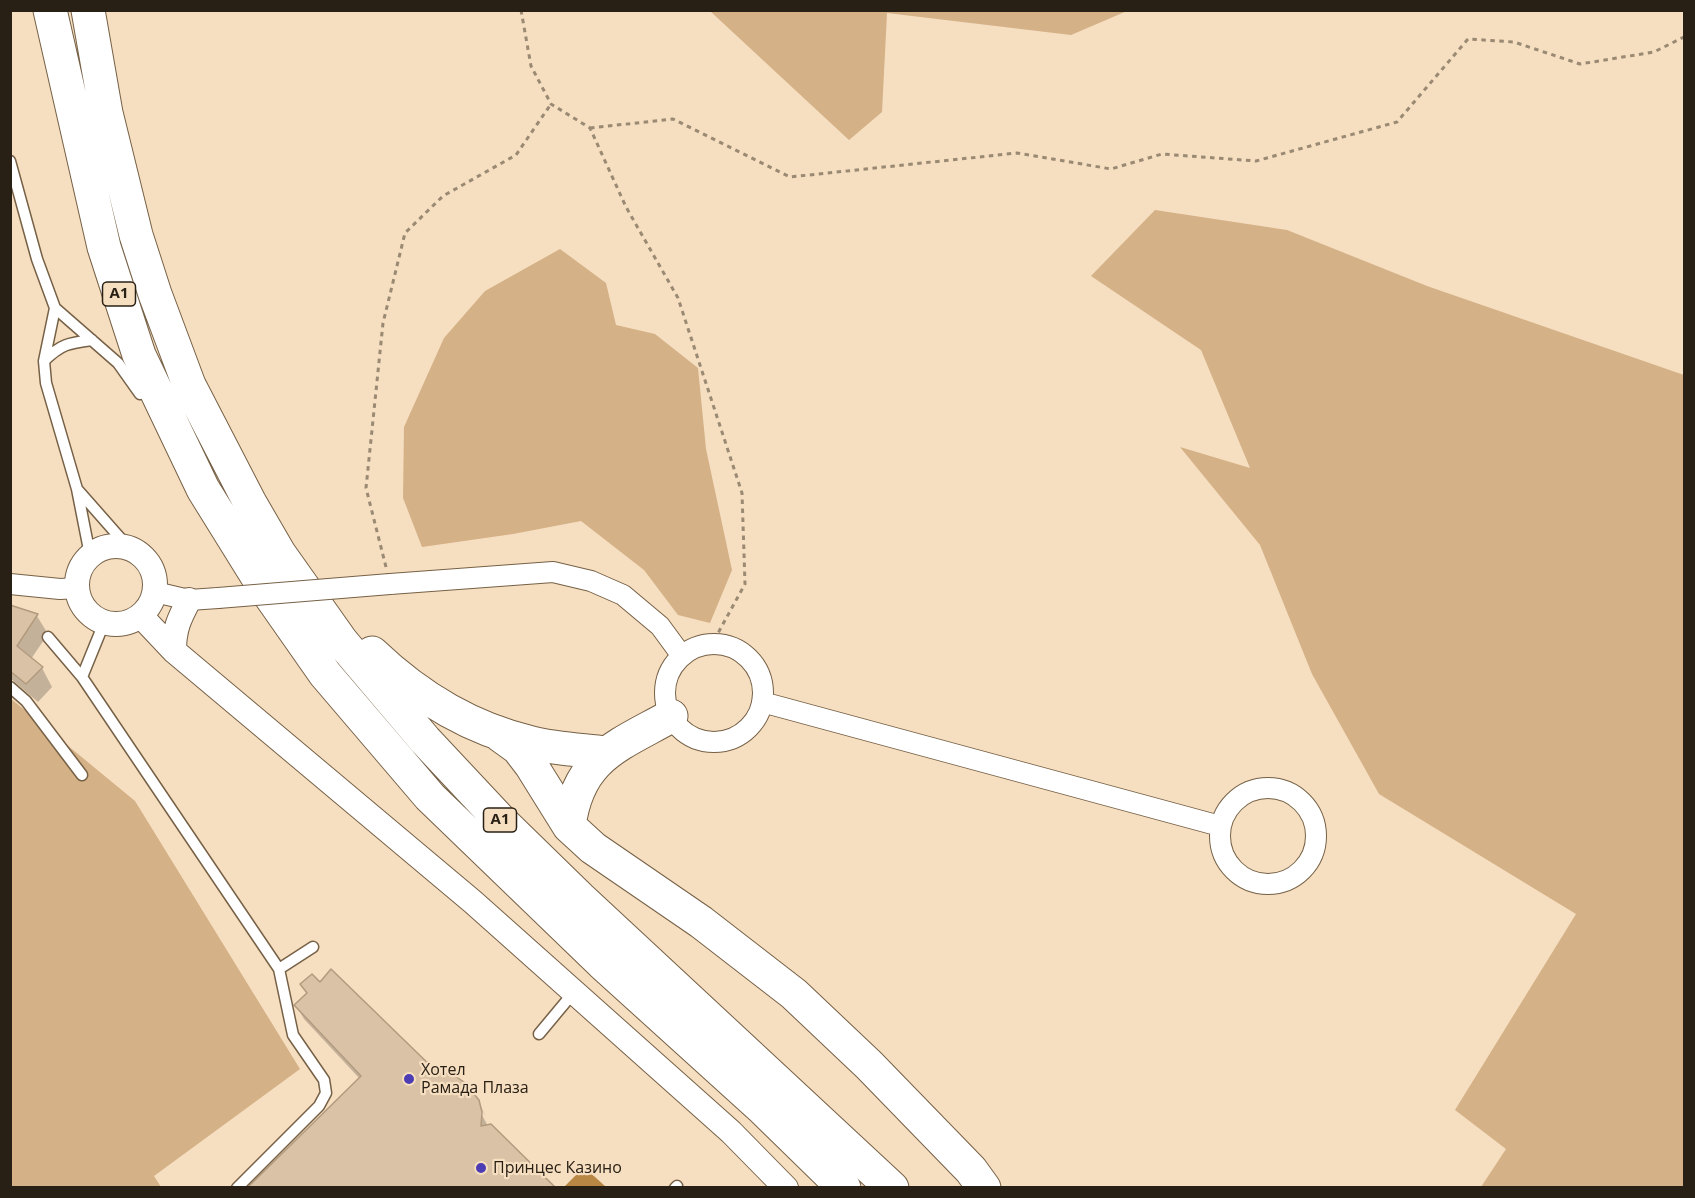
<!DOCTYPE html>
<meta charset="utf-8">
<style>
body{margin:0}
#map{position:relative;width:1695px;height:1198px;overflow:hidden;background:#f6dec0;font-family:"Open Sans",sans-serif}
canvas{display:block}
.frame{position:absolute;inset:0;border:12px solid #292015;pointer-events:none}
</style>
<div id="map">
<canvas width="1695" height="1198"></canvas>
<div class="frame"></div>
</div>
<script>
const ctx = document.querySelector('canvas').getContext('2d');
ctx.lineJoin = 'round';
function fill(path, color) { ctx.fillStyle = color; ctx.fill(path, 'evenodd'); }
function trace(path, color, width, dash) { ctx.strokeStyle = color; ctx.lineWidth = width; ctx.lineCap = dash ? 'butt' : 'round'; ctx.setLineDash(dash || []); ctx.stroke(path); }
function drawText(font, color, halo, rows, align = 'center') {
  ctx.font = font + ' "Open Sans",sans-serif'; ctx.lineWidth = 4.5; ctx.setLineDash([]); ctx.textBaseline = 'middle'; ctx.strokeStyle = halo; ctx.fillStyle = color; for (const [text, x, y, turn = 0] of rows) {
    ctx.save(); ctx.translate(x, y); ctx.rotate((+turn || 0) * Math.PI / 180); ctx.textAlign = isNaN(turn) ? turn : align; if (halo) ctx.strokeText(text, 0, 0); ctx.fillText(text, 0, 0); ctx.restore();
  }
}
fill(new Path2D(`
 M710,11h417l-56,24 -184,-22 -5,99 -33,28z
 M1155,210l132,20 140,56 257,89v812h-203l25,-38 -51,-39 121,-196 -197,-120 -67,-120 -52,-129 -80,-98 70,21 -49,-118 -110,-74z
 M560,249l46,34 10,42 39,9 43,34 8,81 26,121 -22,53 -32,-8 -34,-45 -63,-49 -68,13 -91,13 -19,-49 1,-71 40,-89 41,-47z
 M10,698l125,103 165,268 -146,107 7,11h-150z`), '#d4b186');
fill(new Path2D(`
 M584,1167l22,20h-42z`), '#b98744');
fill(new Path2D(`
 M10,607l27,9 11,18 -17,25 11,9 10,19 -14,15 -28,-24z
 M302,984l176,117 8,16 -7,-12 -2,1 11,20 66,62 -194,-109 -56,-60 -8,-14 11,-11z`), '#0003');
const building = new Path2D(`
 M10,605l28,9 -21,32 26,21 -17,17 -16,-13z
 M331,969l107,104 14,1 12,8 15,18 3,12 -1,14 10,-2 65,64h-309l114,-112 -67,-71 13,-12 -7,-9 12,-10 8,8z`);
fill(building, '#d9c2a5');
trace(building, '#b19a7e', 1.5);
const service = new Path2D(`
 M10,161l27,98 18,49 63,55 22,31
 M55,308l-11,53 2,22 31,106 13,66
 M44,361c17,-17 25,-18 48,-21
 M77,489l52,59
 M48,637l34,40 197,292 34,-22
 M82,677l22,-54
 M10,687l16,14 56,74
 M539,1034l35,-42
 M237,1188l82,-82 7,-13 -2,-13 -31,-45 -14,-66
 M675,1188l2,-2`);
const minor = new Path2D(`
 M10,584l50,5 17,-1
 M390,584l163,-12 38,9 32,14 37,31 22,30
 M155,592l34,8 29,-2
 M665 693a49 49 0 1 1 98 0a49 49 0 1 1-98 0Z
 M762,702l458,124
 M1220 836a48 48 0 1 1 96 0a48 48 0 1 1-96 0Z`);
const tertiary = new Path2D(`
 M77 585a39 39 0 1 1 78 0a39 39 0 1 1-78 0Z
 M141,616l33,35 299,251 258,230 55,56
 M174,651c0,-22 5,-32 15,-51`);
const motorway = new Path2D(`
 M50,10l54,237 35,108 64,134 59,95 63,90 105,123 172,166 159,144 83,81
 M88,10l18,103 30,122 19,59 34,91 61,118 29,50 63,89 83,98 74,79 81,79 312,290
 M372,653c45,43 99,76 160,90 24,6 50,7 74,10
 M500,735l18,13 13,17 38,61 24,22 108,74 93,72 75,71 102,105 13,18
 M569,826c9,-69 49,-80 102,-110`);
trace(service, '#766146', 13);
trace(minor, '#766146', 22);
trace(tertiary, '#766146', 26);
trace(motorway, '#766146', 35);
trace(new Path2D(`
 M521,10l10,56 20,38 39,24 36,79 52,91 64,195 3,91 -33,60
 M590,128l83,-9 117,58 227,-24 94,16 51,-15 94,7 141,-39 71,-83 46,3 66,22 74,-12 30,-15
 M386,567l-20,-79 17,-165 22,-90 38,-37 73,-41 35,-51`), '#9a8973', 3, [4.5, 4.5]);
trace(service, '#fff', 10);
trace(minor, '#fff', 20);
trace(tertiary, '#fff', 24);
trace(motorway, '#fff', 33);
const minorBridge = new Path2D(`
 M218,598l172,-14`);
trace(minorBridge, '#766146', 22, []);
trace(minorBridge, '#fff', 20);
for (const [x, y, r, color] of [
 [409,1079,6,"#4d3db4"],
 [481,1168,6,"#4d3db4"]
]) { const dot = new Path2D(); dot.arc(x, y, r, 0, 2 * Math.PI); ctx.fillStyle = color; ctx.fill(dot); trace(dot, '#f6dec0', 2); }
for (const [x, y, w] of [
 [119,294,33],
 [500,820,33]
]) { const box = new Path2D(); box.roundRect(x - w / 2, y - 12, w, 24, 4.5); ctx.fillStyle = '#f6dec0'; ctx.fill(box); trace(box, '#292015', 1.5); }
drawText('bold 15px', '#292015', null, [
 ["A1",119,294],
 ["A1",500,820]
]);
drawText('16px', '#292015', '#f6dec0', [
 ["Хотел",421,1070],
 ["Рамада Плаза",421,1088],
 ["Принцес Казино",493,1168]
], 'left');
</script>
